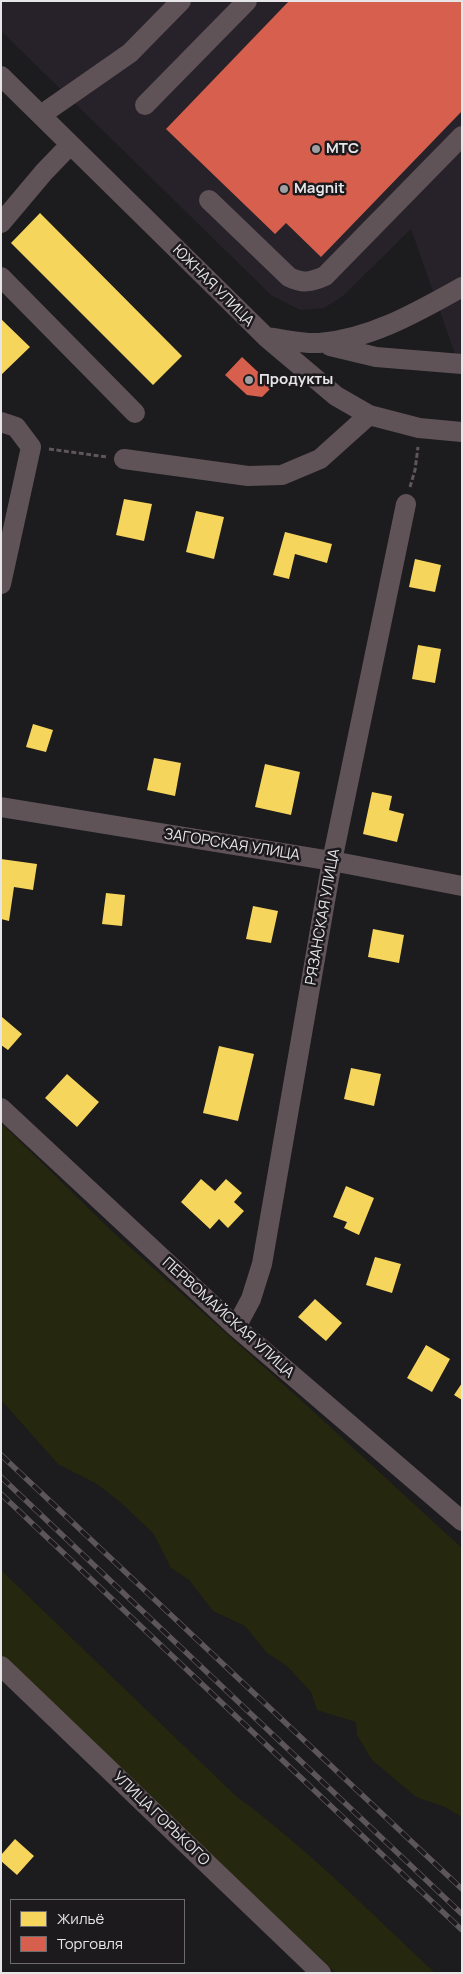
<!DOCTYPE html>
<meta charset="utf-8">
<style>
body{margin:0}
#map{position:relative;width:463px;height:1974px;overflow:hidden;background:#1c1b1d;font-family:Manrope,sans-serif}
canvas{display:block}
.frame{position:absolute;inset:0;border:2px solid #e6e5e7;pointer-events:none}
.legend{position:absolute;left:10px;top:1899px;width:175px;height:65px;box-sizing:border-box;background:#1d1a1e;border:1px solid #6d6b6e;margin:0;padding:6px 9px;list-style:none;font-size:15px;color:#e6e5e7}
.legend li{display:flex;align-items:center;gap:10px;height:25px}
.legend b{width:25px;border:1px solid #6d6b6e}
</style>
<div id="map">
<canvas width="463" height="1974"></canvas>
<div class="frame"></div>
<ul class="legend">
<li><b style="height:14px;background:#f6d55c"></b>Жильё</li>
<li><b style="height:14px;background:#d6604d"></b>Торговля</li>
</ul>
</div>
<script>
const ctx = document.querySelector('canvas').getContext('2d');
ctx.lineJoin = 'round';
function fill(path, color) { ctx.fillStyle = color; ctx.fill(path, 'evenodd'); }
function trace(path, color, width, dash) { ctx.strokeStyle = color; ctx.lineWidth = width; ctx.lineCap = dash ? 'butt' : 'round'; ctx.setLineDash(dash || []); ctx.stroke(path); }
function drawText(font, color, halo, rows, align = 'center') {
  ctx.font = font + ' Manrope,sans-serif'; ctx.lineWidth = 5; ctx.setLineDash([]); ctx.textBaseline = 'middle'; ctx.strokeStyle = halo; ctx.fillStyle = color; for (const [text, x, y, turn = 0] of rows) {
    ctx.save(); ctx.translate(x, y); ctx.rotate((+turn || 0) * Math.PI / 180); ctx.textAlign = isNaN(turn) ? turn : align; if (halo) ctx.strokeText(text, 0, 0); ctx.fillText(text, 0, 0); ctx.restore();
  }
}
fill(new Path2D(`
 M1,1h461v373l-51,-145 -68,67 -19,12 -24,2 -29,-15 -270,-264z`), '#272229');
fill(new Path2D(`
 M1,1123l113,110 188,168 160,147v269l-17,-10 -29,-10 -44,-37 -15,-25 -1,-13 -39,-12 -6,-18 -24,-26 -20,-13 -22,-27 -32,-15 -24,-31 -18,-12 -18,-35 -33,-31 -23,-18 -39,-20 -57,-64z
 M1,1570l235,226c72,53 134,116 199,177h-99l-335,-316z`), '#25270e');
fill(new Path2D(`
 M40,213l142,143 -29,29 -142,-142z
 M1,319l29,28 -29,28z
 M124,499l28,5 -8,37 -28,-6z
 M196,511l28,6 -10,42 -28,-7z
 M285,532l47,12 -5,19 -32,-9 -6,25 -16,-4z
 M415,559l26,6 -6,27 -26,-5z
 M418,645l23,4 -6,34 -23,-4z
 M33,724l20,6 -7,22 -20,-5z
 M154,758l27,5 -6,33 -28,-6z
 M265,764l35,8 -9,43 -36,-8z
 M372,792l20,4 -3,14 15,4 -7,28 -34,-8z
 M1,859l36,5 -4,26 -19,-3 -5,34 -8,-2z
 M106,893l19,2 -3,31 -20,-2z
 M253,906l25,5 -7,32 -25,-4z
 M373,929l31,6 -5,28 -31,-6z
 M2,1017l20,17 -14,16 -7,-5z
 M219,1046l35,8 -16,67 -35,-8z
 M351,1068l30,6 -7,32 -30,-7z
 M67,1074l32,28 -22,25 -32,-29z
 M201,1179l14,12 11,-12 16,14 -8,9 10,9 -16,17 -9,-9 -9,10 -29,-27z
 M346,1186l28,12 -15,37 -15,-7 3,-6 -14,-5z
 M375,1257l26,7 -9,29 -26,-8z
 M315,1299l27,24 -16,18 -28,-24z
 M426,1345l24,14 -18,33 -25,-14z
 M462,1383v17l-8,-5z
 M15,1839l19,17 -17,19 -16,-14v-6z`), '#f6d55c');
fill(new Path2D(`
 M289,1h173v110l-141,146 -35,-34 -11,11 -109,-105z
 M242,357l31,29 -11,11 -15,-2 -22,-20z`), '#d6604d');
trace(new Path2D(`
 M49,449l58,8
 M410,487l5,-17 3,-23`), '#5f5659', 3, [5, 2.5]);
trace(new Path2D(`
 M1,76l265,261 70,59 33,19 50,13 43,4
 M145,105l102,-104
 M41,115l89,-62 51,-52
 M209,200l80,77c14,7 22,5 36,-1l137,-140
 M1,223l43,-51 26,-27
 M1,277l134,136
 M266,337c17,2 36,7 53,6 52,-4 98,-31 143,-56
 M330,346l46,11 86,7
 M1,422l15,5 15,20 -30,137
 M124,459l124,17 34,-1 38,-16 49,-44
 M1,807l331,54 130,25
 M1,1108l235,219 226,194
 M236,1327l15,-28 11,-35 70,-403 74,-357
 M1,1666l320,307`), '#605357', 20);
const rail = new Path2D(`
 M1,1455l461,434
 M1,1477l461,437
 M1,1494l461,436`);
trace(rail, '#5d5658', 5.5);
trace(rail, '#1d1a1e', 4, [11]);
for (const [x, y, r, color] of [
 [316,149,5,"#9f9ea0"],
 [284,189,5,"#9f9ea0"],
 [249,380,5,"#9f9ea0"]
]) { const dot = new Path2D(); dot.arc(x, y, r, 0, 2 * Math.PI); ctx.fillStyle = color; ctx.fill(dot); trace(dot, '#1d1a1e', 2); }
drawText('bold 15px', '#e6e5e7', '#1d1a1e', [
 ["МТС",326,149],
 ["Magnit",294,189],
 ["Продукты",259,380]
], 'left');
drawText('15px', '#e6e5e7', '#1d1a1e', [
 ["ЮЖНАЯ УЛИЦА",213,286,45],
 ["ЗАГОРСКАЯ УЛИЦА",232,845,9],
 ["РЯЗАНСКАЯ УЛИЦА",323,917,-80],
 ["ПЕРВОМАЙСКАЯ УЛИЦА",228,1318,42],
 ["УЛИЦА ГОРЬКОГО",161,1819,44]
]);
</script>
